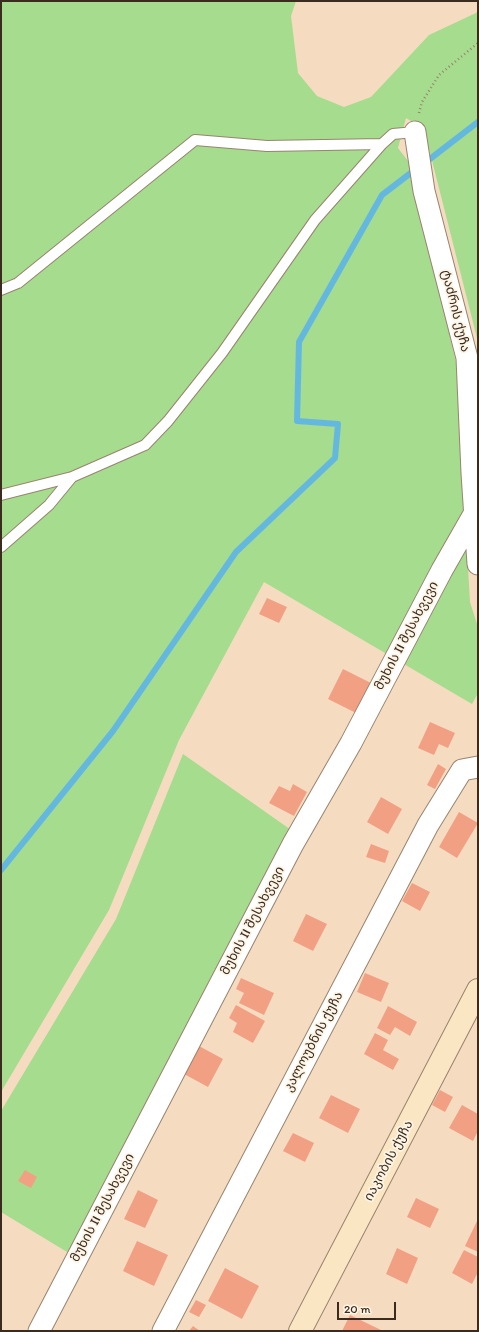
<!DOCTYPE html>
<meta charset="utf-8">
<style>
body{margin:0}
#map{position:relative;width:479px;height:1332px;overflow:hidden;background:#f5dcc0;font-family:Itim,sans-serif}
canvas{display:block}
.frame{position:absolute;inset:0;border:2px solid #3b2a1e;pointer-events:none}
.scale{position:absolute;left:337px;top:1302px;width:59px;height:18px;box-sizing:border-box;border:2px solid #3b2a1e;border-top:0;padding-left:5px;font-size:12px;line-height:14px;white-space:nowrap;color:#3b2a1e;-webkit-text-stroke:3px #fcf5e5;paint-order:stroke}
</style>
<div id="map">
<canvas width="479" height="1332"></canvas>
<div class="frame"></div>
<div class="scale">20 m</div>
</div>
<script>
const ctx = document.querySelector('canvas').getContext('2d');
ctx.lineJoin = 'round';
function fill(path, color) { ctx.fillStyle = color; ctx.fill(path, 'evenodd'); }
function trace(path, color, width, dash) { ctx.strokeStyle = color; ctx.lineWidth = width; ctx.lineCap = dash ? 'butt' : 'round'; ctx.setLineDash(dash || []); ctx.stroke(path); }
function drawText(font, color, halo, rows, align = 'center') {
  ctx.font = font + ' Itim,"Noto Sans Georgian",sans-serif'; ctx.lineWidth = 3.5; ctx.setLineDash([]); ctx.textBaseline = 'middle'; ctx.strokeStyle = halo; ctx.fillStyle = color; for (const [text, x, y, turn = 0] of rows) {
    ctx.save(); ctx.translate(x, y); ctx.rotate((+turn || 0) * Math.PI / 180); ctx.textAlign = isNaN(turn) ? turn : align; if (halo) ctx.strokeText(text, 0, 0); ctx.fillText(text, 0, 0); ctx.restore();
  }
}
fill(new Path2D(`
 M1,1h295l-5,15 7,57 19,23 27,11 27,-10 58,-62 49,-23v348l-1,-22 -53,-209 -18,-11 -8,30 10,13 48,201 14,240 8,25v66l-6,11 -208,-122 -85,158 -70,170 -108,182z
 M183,754l111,78 -222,423 -71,-43v-101l115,-192z`), '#a5dc8e');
trace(new Path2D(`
 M426,162l52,-40
 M1,870l112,-139 123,-179 99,-94 3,-34 -41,-3 2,-79 83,-147 30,-23`), '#64b8e0', 6);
fill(new Path2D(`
 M267,598l20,9 -8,16 -20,-9z
 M343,669l30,15 -15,30 -30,-15z
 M430,722l25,11 -7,15 -9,-4 -5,11 -16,-7z
 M438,764l8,5 -11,20 -8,-4z
 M293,784l14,8 -13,24 -25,-13 10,-17 11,5z
 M381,797l21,12 -14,25 -21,-12z
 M459,812l19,11 -21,35 -18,-11z
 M371,844l18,7 -4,12 -19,-6z
 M412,883l18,9 -10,19 -18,-10z
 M306,914l21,10 -14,27 -20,-10z
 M365,973l24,10 -8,19 -24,-10z
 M241,978l33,15 -10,22 -25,-12 5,-10 -8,-4z
 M236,1005l29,16 -12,22 -20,-11 4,-9 -8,-5z
 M388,1006l29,16 -7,14 -15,-9 -5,8 -13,-7z
 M375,1033l13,7 -5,10 16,9 -6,11 -29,-16z
 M199,1046l24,13 -15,28 -24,-13z
 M440,1090l13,7 -8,15 -13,-7z
 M331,1095l29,14 -12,24 -29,-15z
 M462,1105l16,9v17l-5,10 -24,-13z
 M293,1133l21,10 -9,19 -22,-11z
 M25,1170l12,7 -6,11 -13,-7z
 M138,1190l20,10 -13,28 -21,-9z
 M416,1198l23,11 -9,19 -23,-11z
 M478,1219v33l-13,-6z
 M137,1241l31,14 -14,31 -31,-15z
 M397,1248l21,10 -11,26 -21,-10z
 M464,1250l14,7v15l-6,12 -20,-11z
 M225,1268l34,18 -17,33 -34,-18z
 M196,1300l10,5 -7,12 -10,-5z
 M350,1315l31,15 -1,1h-38z
 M193,1326l7,5h-11z`), '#f2a084');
const lane = new Path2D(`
 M1,290l17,-7 177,-143 72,6 115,-2
 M1,495l71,-18 73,-32 23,-24 54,-68 93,-133 67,-76 11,-10 22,-2
 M1,547l48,-42 23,-28`);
const street = new Path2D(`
 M415,132l9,59 43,167 5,115 6,91
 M39,1331l254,-487 58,-101 91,-173 32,-56
 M163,1331l265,-506 34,-55 16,-3`);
const secondary = new Path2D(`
 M300,1331l178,-341`);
trace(lane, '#98836f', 12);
trace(street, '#98836f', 23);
trace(secondary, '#98836f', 24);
trace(new Path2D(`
 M419,113l3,-11 17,-27 39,-32`), '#98836f', 2.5, [1, 3]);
trace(lane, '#fff', 10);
trace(street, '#fff', 21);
trace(secondary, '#fbe6c4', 22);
drawText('13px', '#3b2a1e', '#fcf5e5', [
 ["ტაძრის ქუჩა",455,311,76],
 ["მუხის II შესახვევი",407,636,-62],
 ["მუხის II შესახვევი",253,921,-62],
 ["კალოუბნის ქუჩა",314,1042,-62],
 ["იაკობის ქუჩა",389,1161,-62],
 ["მუხის II შესახვევი",103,1208,-62]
]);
</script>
